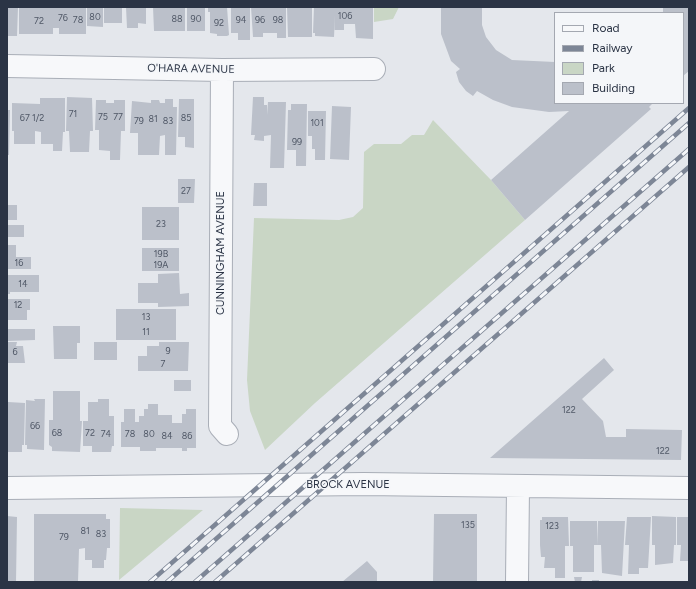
<!DOCTYPE html>
<style>
body{margin:0}
#map{position:relative;width:696px;height:589px;overflow:hidden;background:#e4e7ec;font-family:Figtree,sans-serif}
canvas{display:block}
.frame{position:absolute;inset:0;border:8px solid #2b3445;pointer-events:none}
.legend{position:absolute;left:554px;top:12px;width:130px;height:92px;box-sizing:border-box;background:#f4f6f9;border:1px solid #a4a8b1;margin:0;padding:5px 7px;list-style:none;font-size:12px;color:#2b3445}
.legend li{display:flex;align-items:center;gap:8px;height:20px}
.legend b{width:20px;border:1px solid #a4a8b1}
</style>
<div id="map">
<canvas width="696" height="589"></canvas>
<div class="frame"></div>
<ul class="legend">
<li><b style="height:5px;background:#f7f8fa"></b>Road</li>
<li><b style="height:5px;background:#7d8696"></b>Railway</li>
<li><b style="height:11px;background:#c9d6c5"></b>Park</li>
<li><b style="height:11px;background:#bbc0ca"></b>Building</li>
</ul>
</div>
<script>
const ctx = document.querySelector('canvas').getContext('2d');
ctx.lineJoin = 'round';
function fill(path, color) { ctx.fillStyle = color; ctx.fill(path, 'evenodd'); }
function trace(path, color, width, dash) { ctx.strokeStyle = color; ctx.lineWidth = width; ctx.lineCap = dash ? 'butt' : 'round'; ctx.setLineDash(dash || []); ctx.stroke(path); }
function drawText(font, color, halo, rows, align = 'center') {
  ctx.font = font + ' Figtree,sans-serif'; ctx.lineWidth = 3; ctx.setLineDash([]); ctx.textBaseline = 'middle'; ctx.strokeStyle = halo; ctx.fillStyle = color; for (const [text, x, y, turn = 0] of rows) {
    ctx.save(); ctx.translate(x, y); ctx.rotate((+turn || 0) * Math.PI / 180); ctx.textAlign = isNaN(turn) ? turn : align; if (halo) ctx.strokeText(text, 0, 0); ctx.fillText(text, 0, 0); ctx.restore();
  }
}
fill(new Path2D(`
 M374,7h25l-6,12 -19,3z
 M433,120l58,60 34,40 -210,183 -50,47 -15,-39 -3,-31 7,-162 85,2 14,-3 10,-9 1,-56 10,-8h27l11,-9h12z
 M120,508l83,2 -84,70z`), '#c9d6c5');
fill(new Path2D(`
 M7,7h11l-1,29h-10z
 M19,7h67v27h-27v-6h-6v6h-34z
 M87,7h16v20l-16,-1z
 M104,7h18v16h-18z
 M126,7h20v17l-8,-1v5h-11z
 M153,7h16v24h-15z
 M169,7h16v24h-16z
 M187,7h18v24h-18z
 M208,7h19l2,28 -2,1h-10v-2l-7,-1v-21h-2z
 M231,7h19v33h-12v-7h-7z
 M251,7h35v31h-9v-5h-14v4h-10z
 M287,7h25v30h-24z
 M314,7l59,1v31l-17,-1 -1,-14h-11v6h-10l1,-15 -1,22 -19,-1v-3h-2z
 M441,7h41v18l4,12 10,13 16,10 43,2v41h98l-4,4 2,2 -126,111 -34,-40 78,-69 -20,1 -37,-5 -19,-7 -16,-9 -4,5 -7,-5 -7,-9 -3,-10 4,-3 -9,-8 -10,-27z
 M663,7h26v64l-6,5v-63h-20z
 M67,97l25,1 1,33h-3l-1,21h-19l-1,-21h-3z
 M253,97h11v8h3v10l1,-13h18l-2,66h-14l1,-33 -7,1v5l-10,-1 1,-5h-4z
 M40,98h25v34h-2l-1,19h-9v-7h-12v-12l-6,-1v13h-21v-13h-2v-28l28,1z
 M165,99h8v8h4l-1,48h-11v-20l-5,1 -1,19h-21v-22h-8l2,-32 19,2v-3h8l1,3h5z
 M179,99h15v49l-9,-1v-10h-7z
 M96,100h10v3h8v-3h11v31h-4l-1,29h-10v-9l-11,-1v-20h-4z
 M291,104h16l-1,62h-10v-16h-9l1,-40h3z
 M332,106l19,1 -2,53 -19,-1z
 M7,110h3l-1,45h-2z
 M308,111h18l-1,49h-10v-11h-3v-13h-4z
 M178,179h17l-1,24h-16z
 M254,183h13v23h-14z
 M7,205h10v15h-10z
 M142,207h37v33h-37z
 M7,225h17v12h-17z
 M7,245h9v12h15v12h-24z
 M142,248h37v23h-37z
 M179,273l1,21 9,-1v13l-31,1v-4h-20v-20h20v-9z
 M7,275h32v17h-29v2h-3z
 M7,299h23v11h-3v10h-20z
 M116,309h60v31h-60z
 M53,326h27v17h-3v16h-23z
 M7,329h28v11l-28,1z
 M7,342h10l-1,4h7l2,17h-18z
 M94,342h23v18h-23z
 M159,342h30l-1,29h-50v-15h9v-10h12z
 M604,358l10,12 -32,29 21,22 3,16h20v-8l56,1 -1,30 -191,-2z
 M174,380h17v11h-17z
 M53,391h27v30h2l-2,31 -28,-1v-4l-3,-2v-25h4z
 M34,399h11l-1,51 -17,-1v-4h-2l1,-45 9,1z
 M98,399h11v17h5v30h-2l-1,6h-19v-6h-9v-25h5v-19h10z
 M8,402l17,1 -1,42h-2v7h-15z
 M148,404h10v11h14v8h10v-9h4v-5h10v39h-9v3h-5v-3h-26v3h-16v-4h-19v-25h3v-13h11v13h4v-6h5v-7h4z
 M34,514h72v5h4v29h-3l-1,12h-2v8h-12v-8h-7v-12l-6,1 -1,33h-44z
 M434,514h43v68h-44z
 M7,516l10,1 -1,65h-9z
 M652,516l24,1v28h-2l-1,18 -18,2v-20h-3z
 M542,517h26l1,29h-4v32h-10v-10h-11l1,-11h-4l-1,-12v-25h2z
 M627,517h24l-3,51h-9v6h-11l1,-29h-4z
 M677,517h12v44h-9l1,-16h-4z
 M570,521h27v24h-3v27h-21v-26h-3z
 M598,521h27l-3,55 -20,-3 -1,-28h-4z
 M367,561l10,11v10h-35z
 M574,577h8l-1,5h-6z
 M592,580h7v2h-7z`), '#bbc0ca');
const minor = new Path2D(`
 M7,66l215,4 152,-1
 M222,70l-2,356 7,8
 M7,488l357,-4 325,4
 M517,582l1,-95`);
trace(minor, '#a9aeb7', 24);
trace(minor, '#f7f8fa', 22);
const rail = new Path2D(`
 M150,582l539,-474
 M167,582l522,-459
 M195,582l494,-433
 M215,582l474,-415`);
trace(rail, '#7d8696', 4.5);
trace(rail, '#f4f6f9', 3, [9]);
drawText('9px', '#4f5766', null, [
 ["106",345,16],
 ["80",95,17],
 ["76",63,18],
 ["88",177,19],
 ["90",196,19],
 ["78",78,20],
 ["94",241,20],
 ["96",260,20],
 ["98",278,20],
 ["72",39,21],
 ["92",219,23],
 ["71",73,114],
 ["75",103,117],
 ["77",118,117],
 ["67 1/2",32,118],
 ["85",186,118],
 ["81",153,119],
 ["79",139,121],
 ["83",168,121],
 ["101",317,123],
 ["99",297,142],
 ["27",186,191],
 ["23",161,224],
 ["19B",161,254],
 ["16",19,263],
 ["19A",161,265],
 ["14",23,284],
 ["12",18,305],
 ["13",146,317],
 ["11",146,332],
 ["9",168,351],
 ["6",15,352],
 ["7",163,364],
 ["122",569,410],
 ["66",35,426],
 ["68",57,433],
 ["72",90,433],
 ["74",106,434],
 ["78",130,434],
 ["80",149,434],
 ["84",167,436],
 ["86",187,436],
 ["122",663,451],
 ["135",468,525],
 ["123",552,526],
 ["81",85,531],
 ["83",101,534],
 ["79",64,537]
]);
drawText('11px', '#2b3445', '#f4f6f9', [
 ["O'HARA AVENUE",191,69,1],
 ["CUNNINGHAM AVENUE",221,253,-90],
 ["BROCK AVENUE",348,485]
]);
</script>
